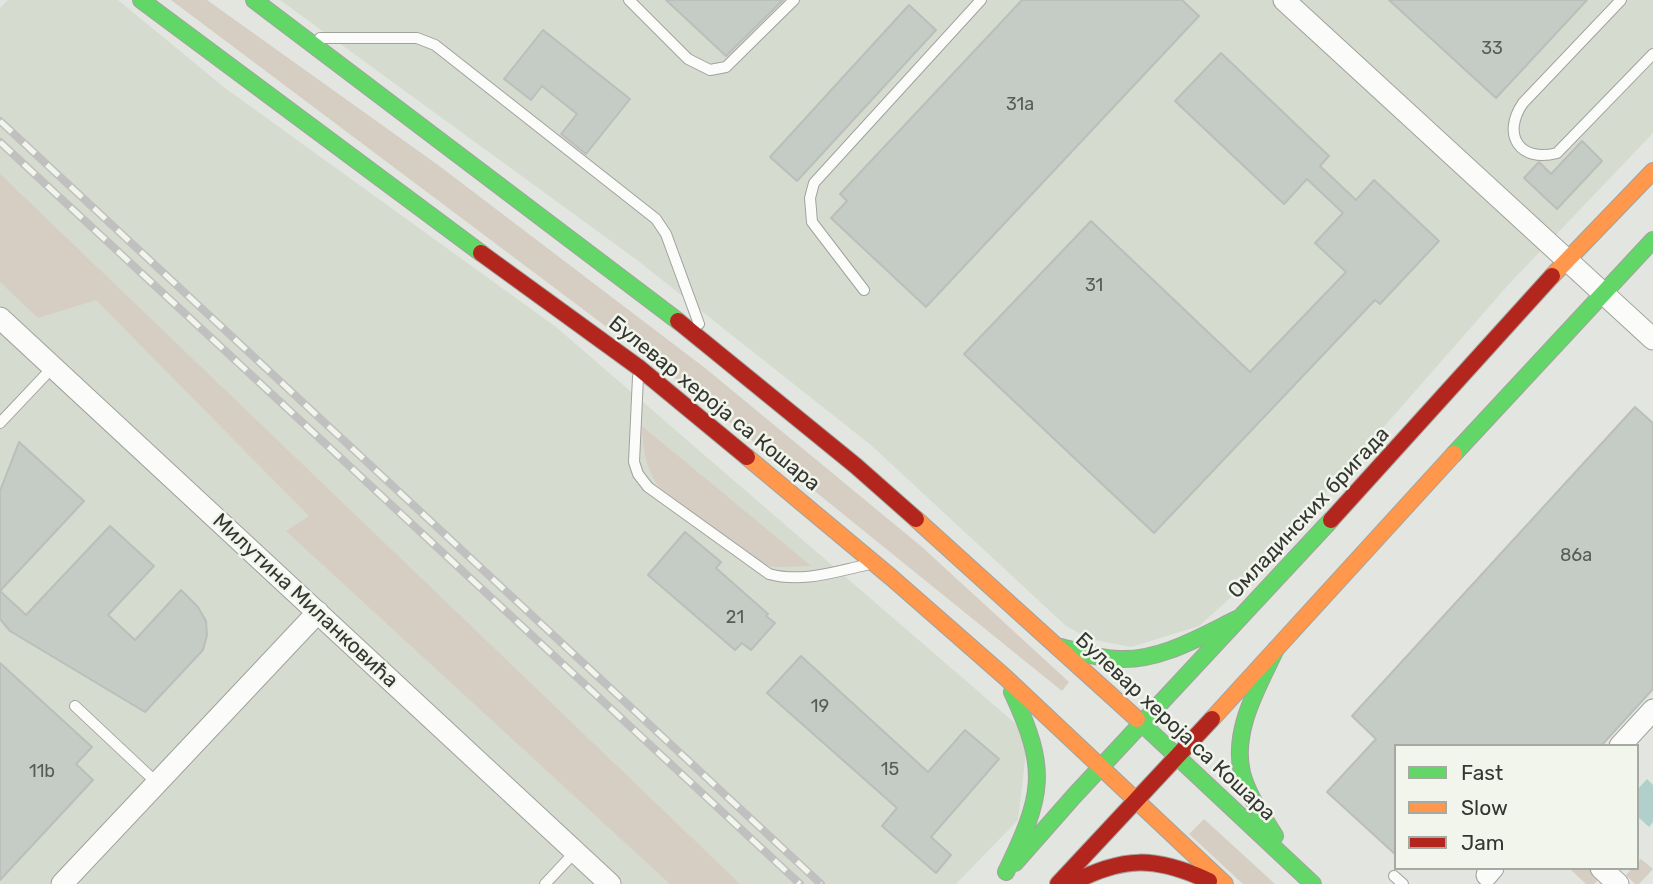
<!DOCTYPE html>
<meta charset="utf-8">
<style>
body{margin:0}
#map{position:relative;width:1653px;height:884px;overflow:hidden;background:#e3e5e0;font-family:Rubik,sans-serif}
canvas{display:block}
.legend{position:absolute;left:1394px;top:744px;width:245px;height:126px;box-sizing:border-box;background:#f1f5eb;border:2px solid #a5a9a1;margin:0;padding:9px 12px;list-style:none;font-size:21px;color:#343632}
.legend li{display:flex;align-items:center;gap:14px;height:35px}
.legend b{width:35px;border:2px solid #a5a9a1}
</style>
<div id="map">
<canvas width="1653" height="884"></canvas>
<ul class="legend">
<li><b style="height:9px;background:#63d668"></b>Fast</li>
<li><b style="height:9px;background:#ff974d"></b>Slow</li>
<li><b style="height:9px;background:#b3261e"></b>Jam</li>
</ul>
</div>
<script>
const ctx = document.querySelector('canvas').getContext('2d');
ctx.lineJoin = 'round';
function fill(path, color) { ctx.fillStyle = color; ctx.fill(path, 'evenodd'); }
function trace(path, color, width, dash) { ctx.strokeStyle = color; ctx.lineWidth = width; ctx.lineCap = dash ? 'butt' : 'round'; ctx.setLineDash(dash || []); ctx.stroke(path); }
function drawText(font, color, halo, rows, align = 'center') {
  ctx.font = font + ' Rubik,sans-serif'; ctx.lineWidth = 5; ctx.setLineDash([]); ctx.textBaseline = 'middle'; ctx.strokeStyle = halo; ctx.fillStyle = color; for (const [text, x, y, turn = 0] of rows) {
    ctx.save(); ctx.translate(x, y); ctx.rotate((+turn || 0) * Math.PI / 180); ctx.textAlign = isNaN(turn) ? turn : align; if (halo) ctx.strokeText(text, 0, 0); ctx.fillText(text, 0, 0); ctx.restore();
  }
}
fill(new Path2D(`
 M8,0h110l107,88 331,239 460,397 10,28 -8,68 -62,64h-956v-876z
 M280,0h1373v133l-144,151 -261,298 -49,44 -68,21 -41,-8 -24,-13 -194,-180 -235,-186z`), '#d6dbcf');
fill(new Path2D(`
 M171,0h36l231,165 267,203 217,179 147,135 -7,9 -386,-312z
 M0,174l740,710h-70l-384,-353 23,-15 -213,-216 -58,18 -38,-36z
 M642,426l169,140 -35,1 -14,-3 -103,-77c-14,-20 -16,-38 -17,-61z
 M1204,819l71,65h-32l-54,-50z
 M1641,859l12,10 -14,15h-4l-9,-9 6,-7h5v-5z
 M1569,868h21l10,10 -6,6h-8z`), '#d6cdc3');
fill(new Path2D(`
 M1647,779l6,6v37l-4,5 -12,-11v-26z`), '#b1d0cb');
const building = new Path2D(`
 M666,0h117l-57,56z
 M1022,0h160l17,16 -273,291 -95,-89 16,-17 -7,-7z
 M1389,0h198l-91,98z
 M909,5l27,25 -139,151 -27,-24z
 M543,30l87,69 -44,55 -25,-20 16,-20 -35,-28 -11,14 -27,-21z
 M1221,53l108,103 -9,10 36,34 18,-20 65,61 -59,63 -5,-4 -221,233 -190,-179 127,-133 159,151 96,-100 -31,-29 28,-30 -36,-34 -23,25 -109,-103z
 M1582,141l20,20 -45,48 -33,-31 15,-16 12,12z
 M1635,407l18,16v266l-52,57h-205v109l-69,-63 49,-53 -24,-23z
 M19,442l65,59 -84,90v-100z
 M110,526l44,40 -46,49 27,25 46,-50 17,17 8,14 1,14 -4,15 -58,62 -135,-81 -10,-12v-28l26,24z
 M685,532l36,30 -5,6 52,46 -2,2 9,7 -24,27 -9,-7 -7,7 -87,-75z
 M801,656l127,116 37,-42 34,29 -68,78 20,18 -15,18 -54,-47 15,-18 -130,-115z
 M0,663l92,84 -16,17 17,16 -93,100z`);
fill(building, '#c4ccc5');
trace(building, '#bbbeba', 2);
const lane = new Path2D(`
 M629,0l59,59 22,11 16,-3 68,-67
 M1621,0l-98,103c-22,32 -3,60 34,50l96,-99
 M320,38h97l18,7 221,174 10,15 33,90
 M864,290l-52,-68 -2,-24 4,-15 167,-183
 M638,377l-4,85 4,12 10,13 121,87c33,9 64,-2 97,-9
 M0,423l53,-56
 M75,706l82,77
 M1394,876l9,8
 M545,884l30,-32`);
const street = new Path2D(`
 M1284,0l369,339
 M0,318l610,566
 M1620,746l33,-36
 M1601,868l17,16
 M1487,875l6,-7
 M62,884l256,-272`);
const fast = new Path2D(`
 M141,0l340,253
 M254,0l424,321
 M1454,454l199,-214
 M1061,647c19,5 38,12 58,12 43,2 84,-24 122,-42
 M1137,719l176,165
 M1275,836c-12,-20 -27,-40 -33,-63 -10,-43 16,-86 34,-124
 M1015,863l59,-67 257,-276
 M1006,872c37,-77 43,-101 6,-180`);
const slow = new Path2D(`
 M1552,276l101,-105
 M747,457l145,121 113,99 220,207
 M916,519l221,200
 M1212,719l242,-265`);
const jam = new Path2D(`
 M481,253l157,114 109,90
 M678,321l178,145 60,53
 M1331,520l221,-244
 M1058,884l154,-165
 M1070,884c53,-28 85,-28 139,-3`);
trace(lane, '#a0a29e', 12);
trace(street, '#a0a29e', 23);
trace(fast, '#a0a29e', 18);
trace(slow, '#a0a29e', 18);
trace(jam, '#a0a29e', 18);
trace(lane, '#fbfbfa', 10);
trace(street, '#fbfbfa', 21);
trace(fast, '#63d668', 16);
trace(slow, '#ff974d', 16);
trace(jam, '#b3261e', 16);
const rail = new Path2D(`
 M0,121l821,763
 M0,142l800,742`);
trace(rail, '#bfc0bf', 8);
trace(rail, '#f1f5eb', 5, [16]);
drawText('18px', '#585c57', null, [
 ["33",1492,49],
 ["31a",1020,105],
 ["31",1094,286],
 ["86a",1576,556],
 ["21",735,618],
 ["19",820,707],
 ["15",890,770],
 ["11b",42,772]
]);
drawText('21px', '#343632', '#f1f5eb', [
 ["Булевар хероја са Кошара",714,404,39],
 ["Омладинских бригада",1309,513,-47],
 ["Милутина Миланковића",305,601,43],
 ["Булевар хероја са Кошара",1175,727,43]
]);
</script>
